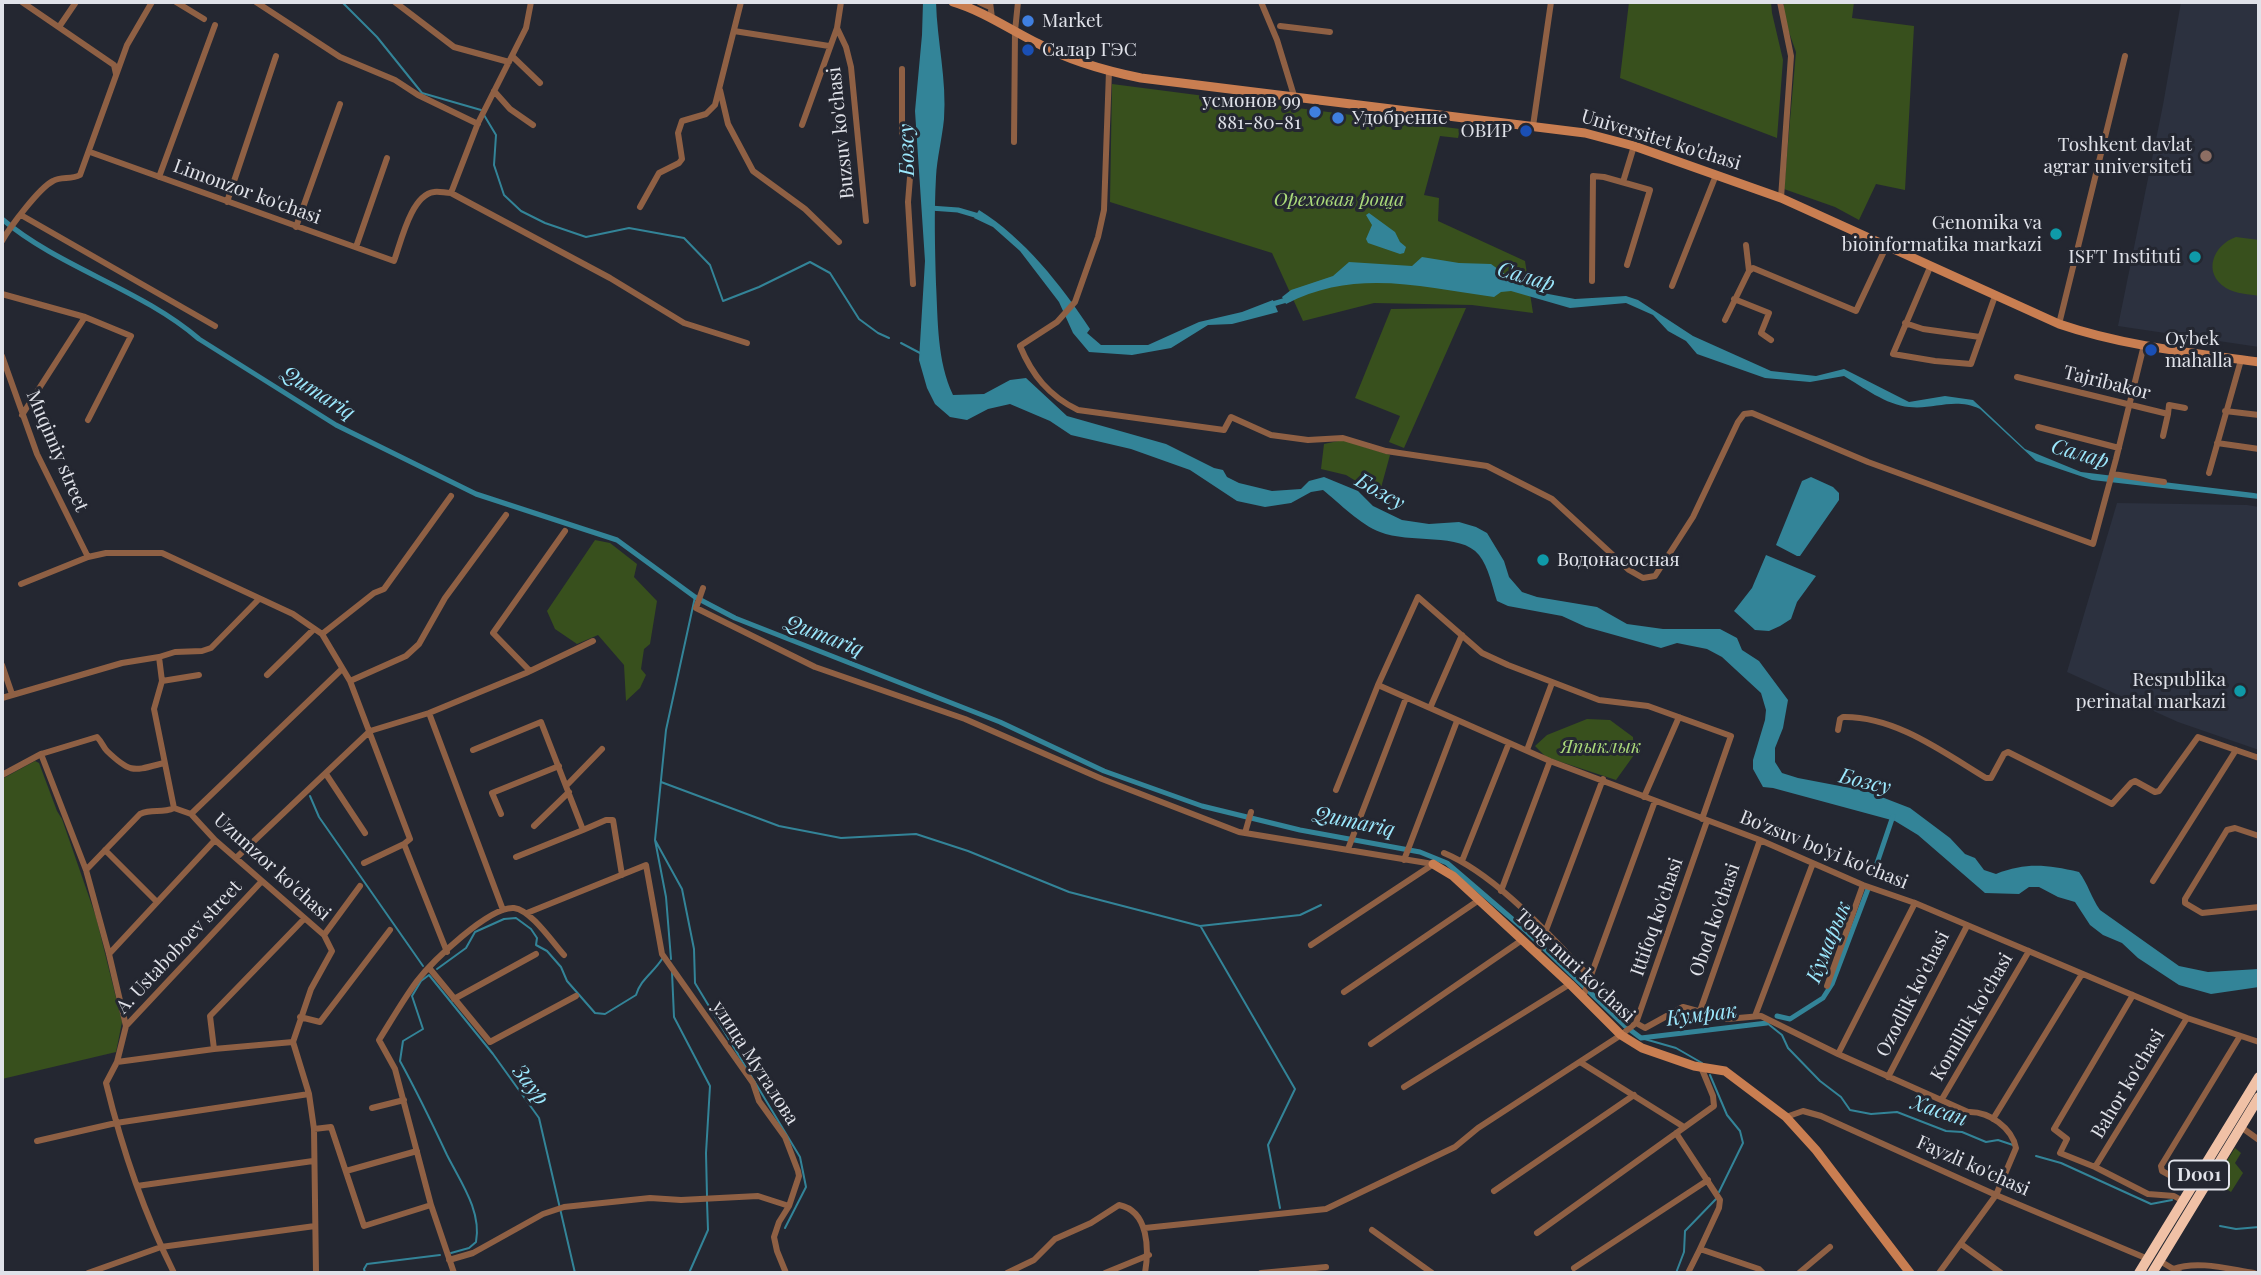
<!DOCTYPE html>
<meta charset="utf-8">
<style>
body{margin:0}
#map{position:relative;width:2261px;height:1275px;overflow:hidden;background:#242731;font-family:"Playfair Display",serif}
canvas{display:block}
.frame{position:absolute;inset:0;border:4px solid #e0e2e9;pointer-events:none}
</style>
<div id="map">
<canvas width="2261" height="1275"></canvas>
<div class="frame"></div>
</div>
<script>
const ctx = document.querySelector('canvas').getContext('2d');
ctx.lineJoin = 'round';
function fill(path, color) { ctx.fillStyle = color; ctx.fill(path, 'evenodd'); }
function trace(path, color, width, dash) { ctx.strokeStyle = color; ctx.lineWidth = width; ctx.lineCap = dash ? 'butt' : 'round'; ctx.setLineDash(dash || []); ctx.stroke(path); }
function drawText(font, color, halo, rows, align = 'center') {
  ctx.font = font + ' "Playfair Display",serif'; ctx.lineWidth = 6; ctx.setLineDash([]); ctx.textBaseline = 'middle'; ctx.strokeStyle = halo; ctx.fillStyle = color; for (const [text, x, y, turn = 0] of rows) {
    ctx.save(); ctx.translate(x, y); ctx.rotate((+turn || 0) * Math.PI / 180); ctx.textAlign = isNaN(turn) ? turn : align; if (halo) ctx.strokeText(text, 0, 0); ctx.fillText(text, 0, 0); ctx.restore();
  }
}
fill(new Path2D(`
 M2181,2h78v345l-141,-21 45,-221z
 M2117,503l130,2 12,2v243l-81,-28 -111,-50z`), '#2c313f');
fill(new Path2D(`
 M1629,2h142l1,11 11,47 -6,78 -157,-60z
 M1784,2h70l-2,16 62,8 -9,164 -29,-6 -17,36 -24,-13 -51,-18 12,-137 -12,-34z
 M1112,84l348,45 -2,9 -18,-2 -16,59 15,3 -1,23 87,40 8,52 -61,-8 -98,-2 -71,18 -31,-68 -162,-51z
 M2236,237l23,3v56c-10,-2 -23,-2 -33,-8 -24,-15 -13,-43 10,-51z
 M1466,308l-62,140 -15,-6 11,-26 -45,-18 36,-89z
 M1343,440l47,15 -11,40 -33,-20 -25,-6 3,-25z
 M595,540l15,3 27,21 -3,13 23,24 -7,43 -6,5 -3,20 5,6 -6,13 -14,13 -2,-36 -26,-30 -21,9 -22,-15 -8,-18z
 M1587,719l23,1 23,17 1,18 -18,25 -70,-23 -11,-11 12,-11z
 M35,761l4,2 18,48 5,8 34,98 26,105 -6,30 -114,27v-300z
 M2235,1148l6,5 -6,10 8,10 -12,19 -17,-11z`), '#38501d');
fill(new Path2D(`
 M923,2h13c1,39 11,78 8,117 -2,20 -7,39 -8,58 -2,36 -1,72 0,107 2,37 1,77 17,111l31,-1 26,-14 16,-2 41,38 99,28 48,24 9,2 4,7 12,6 33,8 29,-2 8,-8 15,-4 34,14 15,15 29,14 27,4 30,-2 17,5 11,6 17,28 5,16 13,15 15,5 60,10 30,17 36,5h57l17,9 5,12 17,11 29,39 -5,28 -8,20v14l7,11 16,5 68,13 44,17 40,30 15,16 10,4 9,12 12,4c31,-12 51,-9 83,-2 9,12 12,25 21,38l79,56 29,6 51,-3v18l-48,7 -32,-9 -41,-27 -16,-15 -19,-8 -13,-10 -15,-23 -17,-5 -19,-10h-10l-10,7 -34,-1 -67,-58 -23,-14 -122,-33 -10,-1 -10,-18v-9l12,-40 1,-10 -5,-17 -39,-36 -15,-8 -30,-6 -16,5 -75,-21 -24,-11 -54,-10 -11,-5c-5,-15 -8,-33 -18,-46 -18,-23 -70,-11 -99,-23 -19,-7 -41,-29 -57,-42l-12,2 -20,11 -26,4 -28,-6 -47,-31 -59,-21 -60,-14 -21,-14 -40,-17 -22,5 -21,11 -17,-3 -15,-13 -8,-16 -8,-28 6,-99 -10,-150 7,-76z
 M979,210c45,28 82,75 111,119l-3,4 14,12h47l51,-23 43,-10 31,-12 5,12 -46,12 -24,1 -37,23 -39,7 -43,-3 -16,-19 -14,-31 -39,-51 -27,-24 -19,-9z
 M1369,213l26,19 5,10 6,5 -2,6 -4,1 -32,-11 -2,-4 6,-14 -6,-10z
 M1422,257l37,6 32,1 26,19 26,10 32,6 51,-3 12,4 55,36 78,35 45,5 28,-7 65,33 36,-6 28,4 52,49 56,23 173,21 5,1v5l-167,-19 -56,-19 -56,-52c-26,-12 -46,1 -71,-2 -23,-2 -46,-20 -65,-31l-34,6 -45,-4 -68,-24 -11,-13 -18,-10 -15,-16 -27,-12 -56,5 -59,-17 -10,1 -7,5c-72,-10 -139,-29 -208,7l-4,-7 9,-7 42,-14 16,-14 63,4z
 M1811,477l22,10 6,6v7l-39,56h-3l-21,-11 26,-64z
 M1766,555l50,21 -19,26 -6,17 -11,7 -11,5 -14,-1 -21,-19 18,-23z`), '#338498');
trace(new Path2D(`
 M342,2l35,35 45,56 59,17
 M484,115l12,20 -2,30 10,30 17,16 24,12 41,14 43,-9 55,10 26,27 13,36 36,-14 51,-25 20,11 29,46 19,14 11,5
 M901,343l19,10
 M661,782l118,44 62,12 75,-4 52,17 101,41 131,34 100,-11 21,-10
 M310,796l9,21 104,149
 M655,840l27,49 12,60 1,34 105,174 6,30 -21,41
 M1201,927l94,162 -27,56 12,63
 M671,959l-5,-62 -11,-57 11,-110 29,-133
 M437,969l29,-21 9,-16 29,-13 12,-1 15,11 6,9 -1,7 11,6 14,16 6,14 28,32 10,1 31,-19c4,-15 18,-23 26,-36
 M672,972l2,45 36,69 -4,67 1,43
 M1767,1023l15,12 6,13 32,33 21,16 9,13 21,4 26,-2 49,19 16,1 24,10 12,-2 15,5
 M1641,1038l35,10 26,15
 M1710,1075l17,40 13,16 3,12 -24,49
 M2036,1156l25,7 90,41 21,-4
 M2220,1226l16,3 23,-2
 M451,1253l18,-5 7,-6c6,-31 -16,-61 -29,-87 -15,-32 -30,-63 -47,-94l3,-20 20,-12 -11,-33 9,-15 8,-6 64,79 46,64 36,155
 M365,1273l-1,-4 3,-5 73,-9
 M689,1273l19,-43 -1,-29
 M1676,1273l8,-21 1,-21 31,-32`), '#338498', 2);
trace(new Path2D(`
 M930,208l28,2 24,7
 M2,219c58,49 139,70 197,120l137,86 140,69 141,46 78,57 40,21 265,104 104,49 98,35 98,24 120,22 27,11 78,67 100,96 16,12 126,-15
 M1269,305l21,-6
 M1874,872l19,-56
 M1777,1016l13,3 33,-21 9,-14 36,-95`), '#338498', 5);
trace(new Path2D(`
 M22,2l92,63 2,9
 M176,2l28,17
 M256,2l84,55 55,23 23,15 60,29
 M395,2l59,45 55,15
 M841,2l-4,26 9,19 5,20 15,154
 M979,2l11,5
 M990,2l2,16
 M1261,2l16,38 18,59
 M1780,2l11,54 -10,142
 M1280,26l50,6
 M59,27l17,-25
 M734,31l95,15
 M512,56l28,27
 M902,69v63l9,33 -3,37 5,82
 M1109,71l-5,139 -6,27 -23,65 -18,20 -37,24c12,29 29,50 58,64l146,20 7,-13 40,18 37,5 35,-2 43,13 101,15 65,33 77,71 14,8 12,-2 38,-59 45,-95 6,-8 8,-1 116,49 225,82 23,-85 28,-114
 M720,90l8,34 25,47 52,38 34,33
 M494,91l16,18 23,16
 M802,125l35,-97
 M1533,126l18,-124
 M1014,142l1,-111 3,-29
 M90,152l304,109c7,-19 17,-66 40,-69 5,-1 11,1 17,1l159,85 74,45 63,20
 M159,177l56,-152
 M1623,182l11,-36
 M451,193l27,-70 48,-95 5,-26
 M227,202l49,-146
 M640,207l19,-34 20,-10 3,-4 -4,-26 4,-12 24,-7 9,-9 26,-103
 M21,215l194,111
 M296,227l44,-123
 M2,241c8,-14 37,-53 51,-60 8,-5 18,-1 27,-6l47,-130 25,-43
 M1746,245l3,26
 M356,247l31,-89
 M1931,265l-38,89 42,7 36,3 24,-68
 M1592,281l1,-105 11,1 46,13 -23,75
 M1672,286l44,-111
 M2,294l83,23 46,19 -43,84
 M1734,299l35,14 -8,20 10,7
 M1725,320l24,-49 4,-3 103,43 31,-66
 M1905,323l18,6 57,8
 M2059,324l66,-268
 M2,356l35,98 51,103
 M2017,377l151,37 -5,22
 M2225,411l34,4
 M2168,414l1,-9 16,3
 M22,415l63,-98
 M2038,427l81,21
 M2217,443l42,6
 M2209,473l32,-113
 M2113,474l51,8
 M21,584l67,-27 18,-4h56l131,61 29,20 28,47 60,158 -6,5
 M703,588l-7,20 119,59 150,52 137,60 137,53 194,32
 M322,634l52,-41 10,-4 67,-93
 M159,657l3,24 -8,28 20,99 17,6 24,26 109,95 8,16 -21,38 -18,53 16,52 5,35 2,144
 M2,665l10,29
 M530,671l-37,-38 72,-102
 M267,675l47,-46
 M162,681l37,-6
 M350,681l56,-25 13,-12 26,-46 61,-83
 M1378,685l172,76 210,79 103,45 52,18 272,115 72,24
 M2,698l120,-35 37,-6 16,-5 27,-1 9,-3 47,-48
 M1430,708l32,-73
 M429,713l74,197
 M1838,730l2,-11 3,-2c52,-1 100,35 143,61h5l13,-24 4,-2 104,52 19,-21 4,-2 20,11 4,-1 39,-54 61,21
 M473,750l68,-28 42,108 23,-10h7l9,55
 M1527,750l25,-67
 M326,774l39,59
 M2,775l39,-21
 M567,785l35,-36
 M1336,790l42,-105 40,-88 64,56 26,12 91,35 49,6 83,30 -29,83
 M1644,797l35,-80
 M191,814l151,-145
 M501,814l-9,-21 67,-27
 M534,826l35,-34
 M1245,833l6,-21
 M2259,836l-24,-8 -8,2 -42,69v4l17,10 57,-6
 M1348,849l58,-151
 M105,850l52,52
 M1444,853c53,22 107,84 147,125
 M516,857l67,-27
 M236,858l134,-127 59,-18 97,-40 67,-32
 M1404,860l53,-139
 M1462,861l47,-118
 M364,863l40,-19 43,108
 M86,870l54,-56c13,-6 21,0 34,-6
 M2153,881l83,-131
 M1501,891l49,-130
 M527,913l119,-48 16,89 91,129 6,18 26,36 13,34 1,5 -10,30 -10,16 -5,15 3,14 9,22
 M324,935l36,-49
 M1311,945l121,-80
 M109,954l106,-114
 M1537,954l66,-175
 M430,969l60,73 86,-46
 M1827,986l36,-101
 M1344,992l135,-92
 M2133,995l-79,134 13,10 -7,14 35,14 53,27 26,2 9,5
 M1583,997l72,-196
 M454,999l82,-45
 M1700,1011l60,-171
 M1755,1016l58,-153
 M300,1017l20,5 70,-92
 M1636,1023l9,5 38,-21 44,12 34,-3 77,38 130,58c21,-1 44,16 48,36l-20,47 -57,78
 M126,1026l-17,-72 -23,-84 -45,-116 56,-17c5,5 6,10 10,14 24,23 26,20 57,12
 M1371,1044l151,-104
 M214,1049l-4,-33 94,-97
 M1838,1054l77,-151
 M117,1062l97,-13 79,-7
 M1580,1062l104,65
 M1888,1077l79,-151
 M1404,1087l166,-103
 M1942,1099l87,-148
 M372,1108l32,-8
 M1786,1117l17,-6 18,5 175,79 152,64
 M1993,1119l89,-145
 M2241,1127l18,13
 M314,1129l17,-2 33,99 67,-21
 M1676,1133l44,67 -1,8 -19,41 59,20 4,4
 M37,1141l79,-18 193,-29
 M2095,1167l92,-149
 M346,1171l71,-20
 M2173,1177l-11,-6 -1,-5 79,-130
 M137,1186l176,-25
 M1494,1191l140,-96
 M1145,1228l181,-19 129,-62 23,-19 143,-93 15,-12 71,-202
 M1372,1230l60,43
 M1537,1233l177,-127 -1,-10 -12,-29
 M1961,1244l40,29
 M449,1260l24,-7 70,-39 21,-7 86,-9 31,2 77,-4 31,10
 M2160,1261l20,12
 M1574,1268l134,-88
 M2173,1269c25,-9 55,0 81,4
 M88,1273l73,-26 154,-21
 M174,1273c-30,-60 -52,-124 -68,-190l11,-21 9,-36 136,-145
 M454,1273l-23,-68 -36,-136 -16,-29c12,-19 24,-40 38,-59 15,-19 72,-75 97,-73 17,2 39,35 50,47
 M1007,1273l27,-13 21,-21 36,-16 28,-18c30,6 30,45 26,68
 M1105,1273l44,-18
 M1261,1273l65,-6
 M1688,1273l12,-24
 M1799,1273l31,-26`), '#8f6044', 6);
trace(new Path2D(`
 M953,2c30,9 56,27 84,41 31,17 69,28 104,35l444,55 49,13 147,52 278,126c64,22 133,29 200,38
 M1433,864l20,12 117,108 51,51 21,13 52,18 31,5 61,46 30,33 94,123`), '#c97e51', 9);
trace(new Path2D(`
 M2139,1273l120,-196
 M2152,1273l107,-176`), '#f0c1a6', 10);
for (const [x, y, r, color] of [
 [1028,21,7,"#3f7fe0"],
 [1028,50,7,"#1a4fb4"],
 [1315,112,7,"#3f7fe0"],
 [1338,118,7,"#3f7fe0"],
 [1526,131,7,"#1a4fb4"],
 [2206,156,7,"#8d6e63"],
 [2056,234,7,"#0f9aa8"],
 [2195,257,7,"#0f9aa8"],
 [2151,350,7,"#1a4fb4"],
 [1543,560,7,"#0f9aa8"],
 [2240,691,7,"#0f9aa8"]
]) { const dot = new Path2D(); dot.arc(x, y, r, 0, 2 * Math.PI); ctx.fillStyle = color; ctx.fill(dot); trace(dot, '#242731', 2.5); }
for (const [x, y, w] of [
 [2199,1175,60]
]) { const box = new Path2D(); box.roundRect(x - w / 2, y - 14.5, w, 29, 5); ctx.fillStyle = '#242731'; ctx.fill(box); trace(box, '#e0e2e9', 2); }
drawText('bold 18px', '#e0e2e9', null, [
 ["D001",2199,1175]
]);
drawText('19px', '#e0e2e9', '#242731', [
 ["Market",1042,21,"left"],
 ["Салар ГЭС",1042,50,"left"],
 ["усмонов 99",1301,101],
 ["881-80-81",1301,123],
 ["Удобрение",1352,118,"left"],
 ["ОВИР",1512,131],
 ["Toshkent davlat",2192,145],
 ["agrar universiteti",2192,167],
 ["Genomika va",2042,223],
 ["bioinformatika markazi",2042,245],
 ["ISFT Instituti",2181,257],
 ["Oybek",2165,339,"left"],
 ["mahalla",2165,361,"left"],
 ["Водонасосная",1557,560,"left"],
 ["Respublika",2226,680],
 ["perinatal markazi",2226,702]
], 'right');
drawText('19px', '#e0e2e9', '#242731', [
 ["Buzsuv ko'chasi",841,133,-96],
 ["Universitet ko'chasi",1661,140,17],
 ["Limonzor ko'chasi",247,192,20],
 ["Tajribakor",2107,383,14],
 ["Muqimiy street",57,451,67],
 ["Bo'zsuv bo'yi ko'chasi",1824,850,22],
 ["Uzumzor ko'chasi",272,867,42],
 ["Ittifoq ko'chasi",1657,917,-71],
 ["Obod ko'chasi",1715,920,-71],
 ["A. Ustaboboev street",179,947,-47],
 ["Tong nuri ko'chasi",1575,966,43],
 ["Ozodlik ko'chasi",1913,994,-63],
 ["Komillik ko'chasi",1972,1017,-60],
 ["улица Муталова",755,1063,57],
 ["Bahor ko'chasi",2128,1084,-59],
 ["Fayzli ko'chasi",1973,1166,24]
]);
drawText('italic 19px', '#abda7a', '#242731', [
 ["Ореховая роща",1339,200],
 ["Япыклык",1601,747]
]);
drawText('italic 21px', '#9ce8fd', '#242731', [
 ["Бозсу",907,150,-91],
 ["Салар",1526,277,16],
 ["Qumariq",318,393,32],
 ["Салар",2080,454,16],
 ["Бозсу",1380,492,30],
 ["Qumariq",824,636,21],
 ["Бозсу",1865,782,14],
 ["Qumariq",1354,822,12],
 ["Кумарык",1829,942,-68],
 ["Кумрак",1702,1015,-7],
 ["Заур",530,1085,53],
 ["Хасан",1939,1111,18]
]);
</script>
